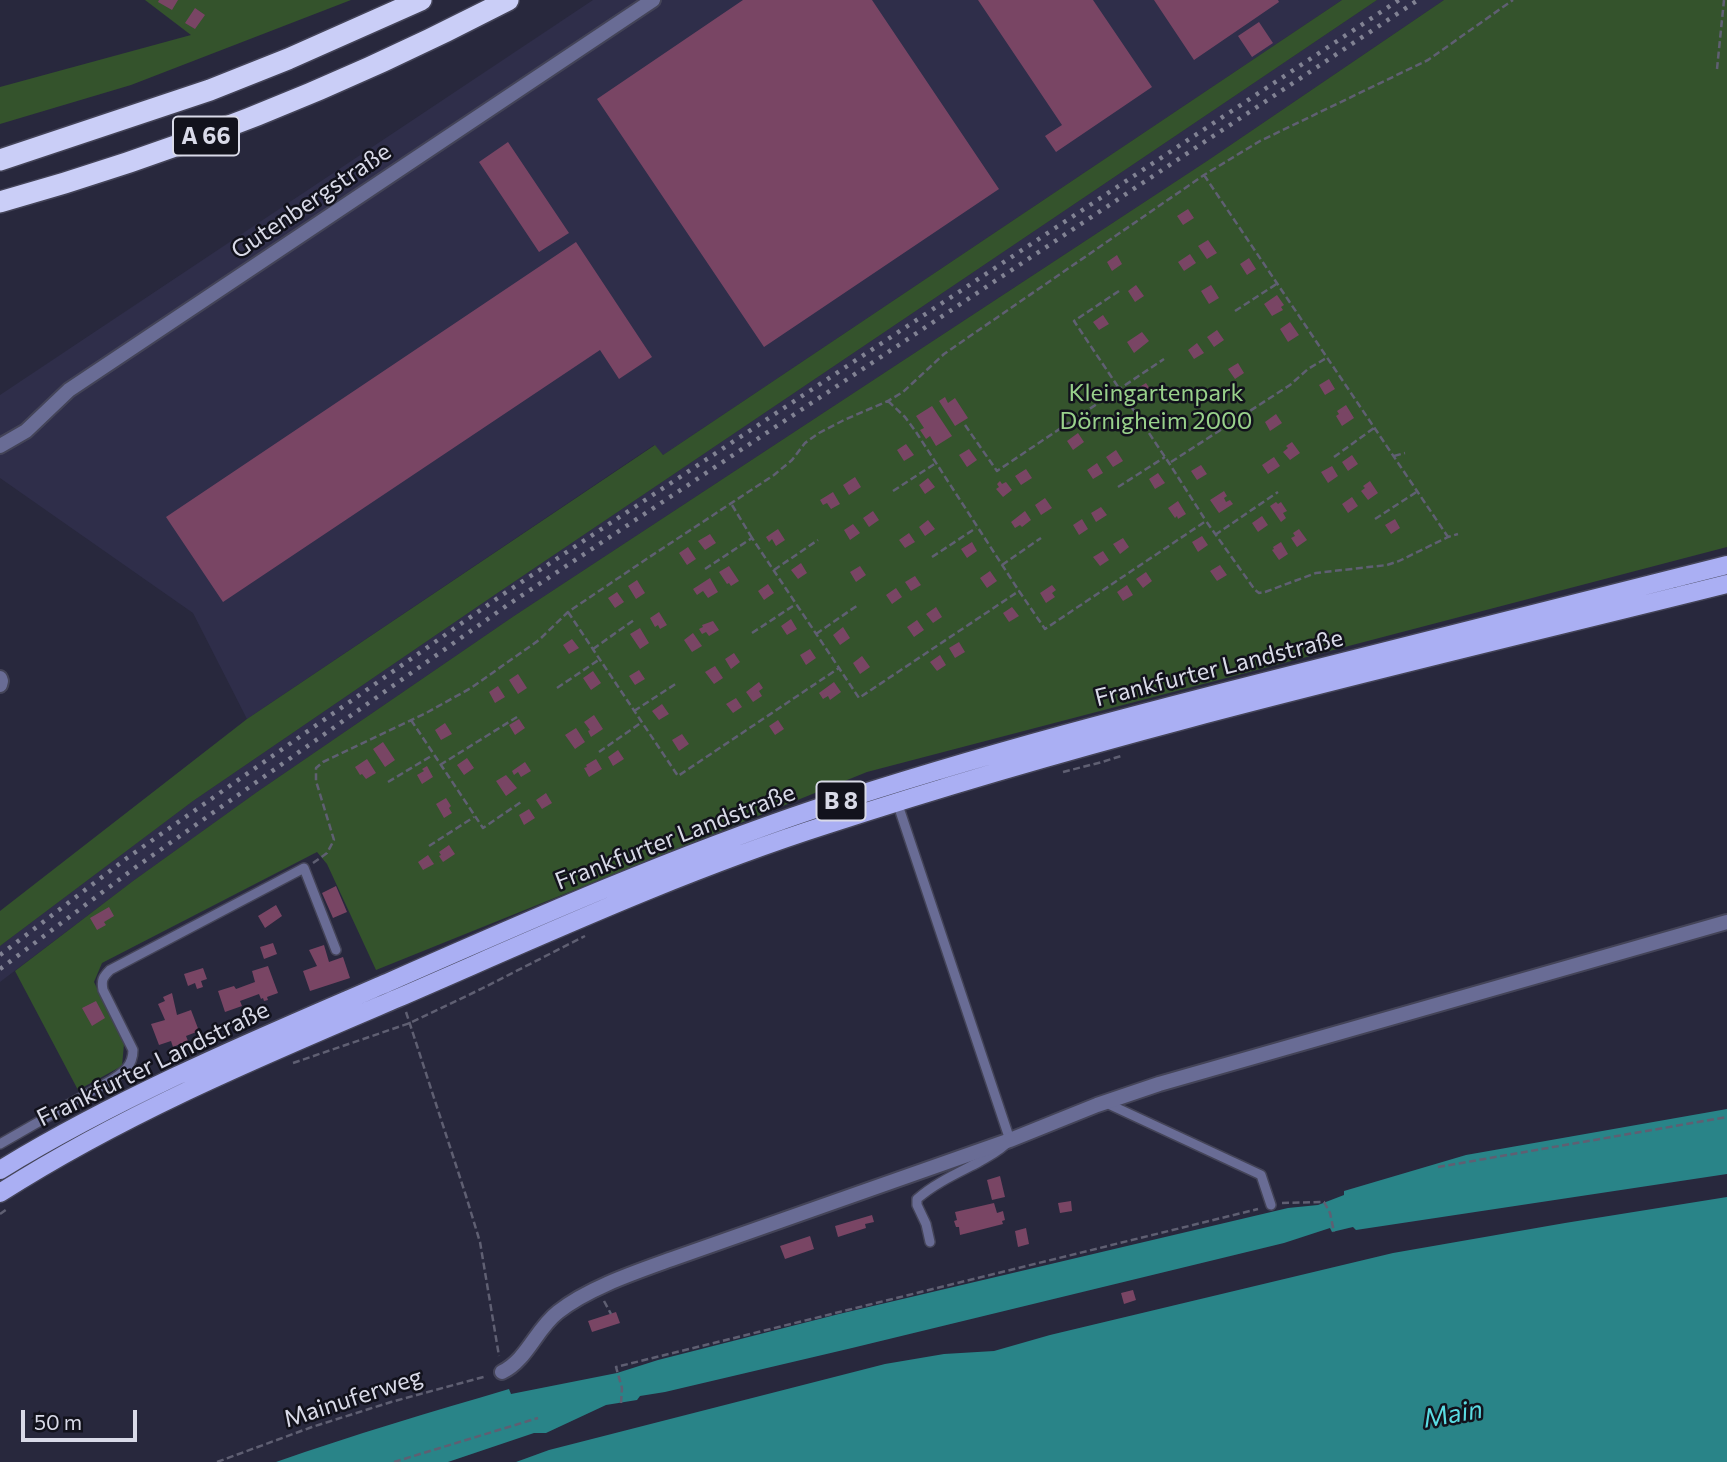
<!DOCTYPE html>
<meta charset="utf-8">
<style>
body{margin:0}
#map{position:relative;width:1727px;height:1462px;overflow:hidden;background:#28283d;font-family:Commissioner,sans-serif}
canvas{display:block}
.scale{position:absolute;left:21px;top:1410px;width:116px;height:32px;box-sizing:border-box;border:4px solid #d9dae8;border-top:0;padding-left:9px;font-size:21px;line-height:24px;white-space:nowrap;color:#d9dae8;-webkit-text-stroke:5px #12121c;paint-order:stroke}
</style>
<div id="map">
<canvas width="1727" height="1462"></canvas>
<div class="scale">50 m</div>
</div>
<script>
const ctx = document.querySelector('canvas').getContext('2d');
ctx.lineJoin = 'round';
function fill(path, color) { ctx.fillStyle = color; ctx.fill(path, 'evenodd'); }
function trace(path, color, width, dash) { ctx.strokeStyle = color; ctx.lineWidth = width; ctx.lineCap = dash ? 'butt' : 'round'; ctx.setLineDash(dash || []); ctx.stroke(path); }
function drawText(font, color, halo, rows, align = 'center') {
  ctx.font = font + ' Commissioner,sans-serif'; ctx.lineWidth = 5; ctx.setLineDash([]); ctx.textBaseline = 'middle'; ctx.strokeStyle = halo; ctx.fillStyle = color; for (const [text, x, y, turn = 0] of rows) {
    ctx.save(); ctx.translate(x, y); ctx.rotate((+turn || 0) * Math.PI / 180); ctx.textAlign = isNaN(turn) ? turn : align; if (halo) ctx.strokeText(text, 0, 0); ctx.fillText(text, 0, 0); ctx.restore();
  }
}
fill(new Path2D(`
 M593,0h749l-679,455 -9,-10 -407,274 -54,-106 -193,-135v-83z
 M1377,0h67l-237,161 -693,455 -257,176 -124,89 -133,101v-36l193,-145 303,-207z`), '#2f2e4a');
fill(new Path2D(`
 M145,0h206l-220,85 -131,39v-37l191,-52z
 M1342,0h35l-881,594 -303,207 -193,145v-35l247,-192 408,-274 8,10z
 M1444,0h283v547l-860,225 -491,198 -49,-106 -10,-12 -215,111 -8,19 30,62 -2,22 -44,24 -63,-119 118,-90 124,-89 257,-176 693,-455z`), '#34532c');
fill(new Path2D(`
 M1727,1109v65l-371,56 -3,-3 -21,5 -2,-4 -46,15 -432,105 -187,44 -25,4 -3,4 -31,5 -60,28h-12l-86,29h-172c77,-27 155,-50 233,-73l2,5 106,-21 41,-13 181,-46 449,-106 30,-3 26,-10v-4l122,-36z
 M1727,1197v265h-1211l33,-12 336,-86 59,-10 50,-3 56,-16 343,-82 172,-30z`), '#298488');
fill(new Path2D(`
 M159,0h19l-6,10 -14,-8z
 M743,0h129l127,189 -235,158 -167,-248z
 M978,0h115l59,87 -96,65 -11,-16 17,-11z
 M1154,0h124l1,2 -85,58z
 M195,8l10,7 -10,14 -10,-6z
 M1259,22l14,21 -21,14 -14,-21z
 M508,142l61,91 -30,19 -60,-90z
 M1188,209l6,9 -11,7 -6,-9z
 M1208,240l9,13 -10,6 -9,-13z
 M576,242l76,115 -33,22 -19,-29 -377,252 -57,-85z
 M1190,254l6,9 -12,8 -6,-9z
 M1117,255l5,9 -10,7 -5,-9z
 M1249,258l7,11 -9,6 -7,-11z
 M1136,285l8,11 -9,6 -7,-11z
 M1211,285l8,13 -10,6 -8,-13z
 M1277,295l7,10 -3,2 2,3 -11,6 -8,-12z
 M1103,315l6,9 -10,6 -6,-8z
 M1290,322l9,13 -11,7 -8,-13z
 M1217,330l7,10 -10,7 -7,-10z
 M1142,332l7,9 -15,12 -7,-11z
 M1197,343l7,10 -10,6 -6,-9z
 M1238,363l6,10 -9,6 -7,-10z
 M1329,379l6,10 -10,6 -6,-10z
 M1146,383l6,9 -11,6 -5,-9z
 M945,397l3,6 7,-5 13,20 -13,8 -16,-25z
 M1346,405l8,13 -12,8 -6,-10 3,-2 -2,-3z
 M932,406l20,30 -16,10 -6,-10 -4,3 -6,-9 4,-2 -8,-12z
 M1166,412l6,9 -11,7 -6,-10z
 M1276,414l6,9 -12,8 -5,-9z
 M1078,433l6,9 -11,8 -6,-9z
 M1292,442l8,11 -10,7 -7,-8 5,-4 -2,-2z
 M906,444l8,11 -10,6 -7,-11z
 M969,449l8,11 -10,7 -8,-12z
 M1116,450l7,11 -10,6 -7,-10z
 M1352,455l6,9 -10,7 -6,-9z
 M1274,457l6,9 -12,8 -6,-9z
 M1097,463l6,10 -10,6 -6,-9z
 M1201,465l6,9 -10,6 -6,-9z
 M1332,466l6,10 -10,7 -7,-11z
 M1026,469l6,9 -11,7 -6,-9z
 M1158,473l7,10 -10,6 -6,-10z
 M855,477l6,10 -12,8 -6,-10z
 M928,478l7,9 -10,7 -6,-9z
 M1000,481l2,3 4,-2 6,8 -9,7 -7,-8 3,-2 -2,-3z
 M1370,481l8,12 -10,7 -7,-9 4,-3 -2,-2z
 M1224,491l3,5 -3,2 2,4 4,-2 3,4 -14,9 -9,-13z
 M833,492l7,12 -9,5 -4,-6 -4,2 -3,-5z
 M1352,497l6,9 -10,7 -6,-9z
 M1045,498l7,10 -11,7 -6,-10z
 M1178,501l8,13 -8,5 -1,-3 -2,2 -7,-10z
 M1276,502l2,2 3,-2 6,9 -4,2 3,5 -5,4 -11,-16z
 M1101,507l6,8 -11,7 -5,-9z
 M873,511l6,9 -10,7 -6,-9z
 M1025,511l6,9 -9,7 -2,-2 -5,3 -4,-6z
 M1262,516l6,9 -10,7 -6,-9z
 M1082,519l6,10 -9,6 -6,-10z
 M1395,519l5,9 -9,6 -6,-9z
 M928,520l7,9 -10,7 -6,-9z
 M853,524l7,9 -10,7 -6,-10z
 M778,529l7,11 -9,6 -4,-7 -3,3 -3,-5z
 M1299,529l8,11 -10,7 -6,-9 4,-2 -2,-3z
 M909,533l6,9 -10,6 -6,-8z
 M710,534l6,9 -11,7 -7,-9z
 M1202,536l6,9 -10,7 -6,-10z
 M1123,538l6,9 -9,7 -7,-10z
 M972,542l5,9 -10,7 -6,-9z
 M1281,542l7,12 -9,6 -7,-10 2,-1 -1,-2z
 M688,547l8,12 -9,6 -8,-12z
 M1103,551l6,9 -9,6 -7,-9z
 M801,563l6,10 -9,6 -7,-9z
 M1220,565l7,10 -10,6 -7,-10z
 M729,566l10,15 -8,5 -2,-3 -2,1 -8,-12z
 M860,566l6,9 -10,7 -6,-10z
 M990,571l7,10 -10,7 -7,-10z
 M1146,572l6,9 -9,7 -7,-9z
 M915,576l6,9 -10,6 -6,-9z
 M710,578l8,14 -10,6 -5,-7 -6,4 -4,-6z
 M637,580l8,13 -9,6 -8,-13z
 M768,584l6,9 -10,7 -6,-9z
 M1052,585l4,5 -4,3 3,4 -9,6 -6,-10z
 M1127,585l6,10 -10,6 -6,-9z
 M896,588l6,9 -10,7 -6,-9z
 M617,592l7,10 -9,6 -7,-10z
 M936,607l6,10 -9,6 -7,-9z
 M1012,607l7,9 -10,6 -6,-9z
 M659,612l8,13 -7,4 -2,-4 -3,2 -5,-9z
 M791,619l6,10 -10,6 -6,-9z
 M917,620l7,10 -10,7 -7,-10z
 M713,621l6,9 -10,6 -3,-4 -4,2 -3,-5 4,-2 -1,-2z
 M843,627l7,11 -10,7 -7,-10z
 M640,628l9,15 -9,6 -10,-15z
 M693,633l9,13 -10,6 -8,-12z
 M572,639l7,9 -10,6 -6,-9z
 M959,642l6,10 -10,6 -6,-10z
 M810,649l6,9 -10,7 -6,-10z
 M734,653l6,9 -9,7 -6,-10z
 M940,655l6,10 -9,6 -7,-9z
 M862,656l8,11 -10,7 -7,-11z
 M715,666l8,12 -9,6 -9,-12z
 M639,670l6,9 -10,6 -6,-9z
 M593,671l8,12 -10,7 -8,-12z
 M518,674l9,14 -9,6 -9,-14z
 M759,682l4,6 -4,3 3,5 -9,6 -7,-10z
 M834,682l7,10 -11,8 -2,-4 -5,3 -4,-6z
 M498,686l7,11 -10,6 -6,-11z
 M736,698l6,9 -9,6 -7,-9z
 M662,704l7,10 -10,6 -7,-9z
 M594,715l9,14 -12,8 -3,-6 2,-1 -6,-8z
 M519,719l6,9 -10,7 -6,-10z
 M778,720l6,9 -9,6 -6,-9z
 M445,723l7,11 -11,6 -6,-10z
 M576,728l9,14 -10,7 -10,-14z
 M682,734l7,10 -10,7 -7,-11z
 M383,742l12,18 -10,7 -12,-18z
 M618,750l6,9 -11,7 -5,-9z
 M467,758l7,10 -10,7 -7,-10z
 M367,759l9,14 -10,6 -4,-5 -2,1 -5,-8z
 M596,759l6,10 -13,8 -5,-9 3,-1 -1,-2z
 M525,762l6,9 -10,6 -3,-5 -4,3 -2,-4z
 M427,766l6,11 -11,7 -5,-9 7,-4 -2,-2z
 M506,775l11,13 -11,8 -10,-15z
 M546,793l6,10 -10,6 -6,-9z
 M446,798l5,8 -2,2 3,5 -8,5 -8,-14z
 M529,809l6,9 -11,7 -5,-10z
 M449,845l6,9 -12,8 -4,-6 2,-1 -2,-3z
 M428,855l6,9 -11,6 -5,-8z
 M336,886l11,26 -14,6 -11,-25z
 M276,905l6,11 -17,12 -7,-12z
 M109,907l5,9 -10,6 2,3 -9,5 -7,-12z
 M273,943l4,11 -13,5 -4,-12z
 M324,945l5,17 14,-5 7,21 -40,13 -7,-20 14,-5 -8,-16z
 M268,966l10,27 -11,4 1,3 -4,1 -1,-3 -2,1 -2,-5 -19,7 2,5 -17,6 -7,-21 16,-5 2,3 19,-7 -3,-11z
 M203,968l4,11 -6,2 2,6 -6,2 -2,-6 -7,3 -4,-12z
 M172,993l5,22 14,-5 8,21 -13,5 2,5 -15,6 -2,-6 -12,4 -8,-21 14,-4 -7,-16 7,-3 -2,-4z
 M96,1001l9,17 -13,8 -10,-18z
 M1000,1176l5,21 -13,3 -5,-20z
 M1071,1201l1,10 -12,2 -2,-10z
 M994,1203l3,10 6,-2 2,9 -3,1 1,3 -43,11 -1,-8h-3l-2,-6 3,-1 -2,-8z
 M872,1215l2,7 -9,2 1,4 -28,9 -3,-11z
 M1026,1228l3,16 -11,3 -3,-16z
 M810,1236l4,13 -29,10 -5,-13z
 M1133,1290l3,10 -12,4 -3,-11z
 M616,1312l4,11 -28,9 -4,-11z`), '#794564');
const service = new Path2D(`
 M897,802l113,338c-8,10 -21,16 -31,22 -21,11 -44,21 -62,37v6l9,19 4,18
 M1104,1102l157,73 10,30
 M0,1144l110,-63c13,-8 23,-15 23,-31l-30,-60c-2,-10 0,-13 7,-20l194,-102 32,82`);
const minor = new Path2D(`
 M0,446l26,-15 43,-41 584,-390
 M0,678l1,3 -1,4
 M502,1372c25,-12 34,-43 56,-60 30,-24 78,-40 114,-53l338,-119 87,-35 62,-21 568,-162`);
const primary = new Path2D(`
 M0,1170c121,-74 252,-129 382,-185 143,-63 287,-127 436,-177 164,-54 330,-97 497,-139 138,-35 275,-70 412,-104
 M0,1193c125,-80 262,-137 398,-195 141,-61 281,-126 428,-173 295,-97 600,-166 901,-241`);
const motorway = new Path2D(`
 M0,160l210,-70 78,-31 133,-59
 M0,202c176,-49 347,-118 508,-202`);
trace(service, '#444458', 12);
trace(minor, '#444458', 18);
trace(primary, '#444458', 21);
trace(motorway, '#444458', 24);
trace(new Path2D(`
 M1717,69l7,-69
 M1204,175l244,362
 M1119,291l-45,30 95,142 37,58
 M1235,311l43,-28
 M888,401l17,16 11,15 103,159
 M965,425l32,46 167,-112
 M1394,456l11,-3
 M1334,457l40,-29
 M1171,462l119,-77 18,-16 20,-12
 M1118,487l47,-30
 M893,491l43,-28
 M732,505l20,33
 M1375,519l43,-28
 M1215,535l63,-43
 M932,557l44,-29
 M1002,565l39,-27
 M705,569l47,-31 87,130
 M774,570l44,-30
 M568,612l110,164 161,-108 20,30 160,-107 26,38 161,-108 49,69 4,3 6,-1 51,-19 71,-8 12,-4 49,-24 10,-3
 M752,633l44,-29
 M816,634l42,-29
 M593,649l41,-29
 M557,688l43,-29
 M634,711l43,-28
 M411,720l72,108 38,-26
 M599,752l43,-30
 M440,765l77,-48
 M1063,772l39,-10 19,-6
 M388,782l45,-27
 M429,846l45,-29
 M313,863l14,-10 7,-13 -18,-59v-13l7,-6 103,-49 45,-25 68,-48 29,-28 80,-54 126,-83 18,-15 13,-17 14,-10 25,-13 44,-19 15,-9 41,-38 260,-179 56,-34 168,-81 85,-60
 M406,1012l60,184 14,46 19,114
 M293,1063l117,-40 71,-34 104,-53
 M1438,1167l289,-50
 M1282,1203l42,-1 6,11 4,19
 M0,1214l7,-5
 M604,1301l7,13
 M621,1403l1,-15 -6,-21 642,-158
 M217,1462l95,-35 79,-25 96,-26
 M394,1462l144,-44`), '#5f5f72', 2.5, [7, 3.5]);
trace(service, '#696c95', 9);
trace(minor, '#696c95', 14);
trace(primary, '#aaaff3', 18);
trace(motorway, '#cacef7', 21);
trace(new Path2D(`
 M0,955l127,-97 375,-263 897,-595
 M0,969l136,-102 373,-263 909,-604`), '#818293', 4.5, [3.5, 7]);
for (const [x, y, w] of [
 [206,136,66],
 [841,801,49]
]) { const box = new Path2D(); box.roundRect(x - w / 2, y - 19.5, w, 39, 5); ctx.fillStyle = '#12121c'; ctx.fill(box); trace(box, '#d9dae8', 2); }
drawText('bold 23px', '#d9dae8', null, [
 ["A 66",206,136],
 ["B 8",841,801]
]);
drawText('24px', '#d9dae8', '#12121c', [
 ["Gutenbergstraße",311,201,-34],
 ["Frankfurter Landstraße",1219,668,-14],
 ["Frankfurter Landstraße",675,837,-21],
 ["Frankfurter Landstraße",153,1064,-26],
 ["Mainuferweg",353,1398,-18]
]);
drawText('24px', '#99d18b', '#12121c', [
 ["Kleingartenpark",1156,393],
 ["Dörnigheim 2000",1156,421]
]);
drawText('italic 26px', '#5bdce3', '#12121c', [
 ["Main",1453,1414,-10]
]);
</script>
